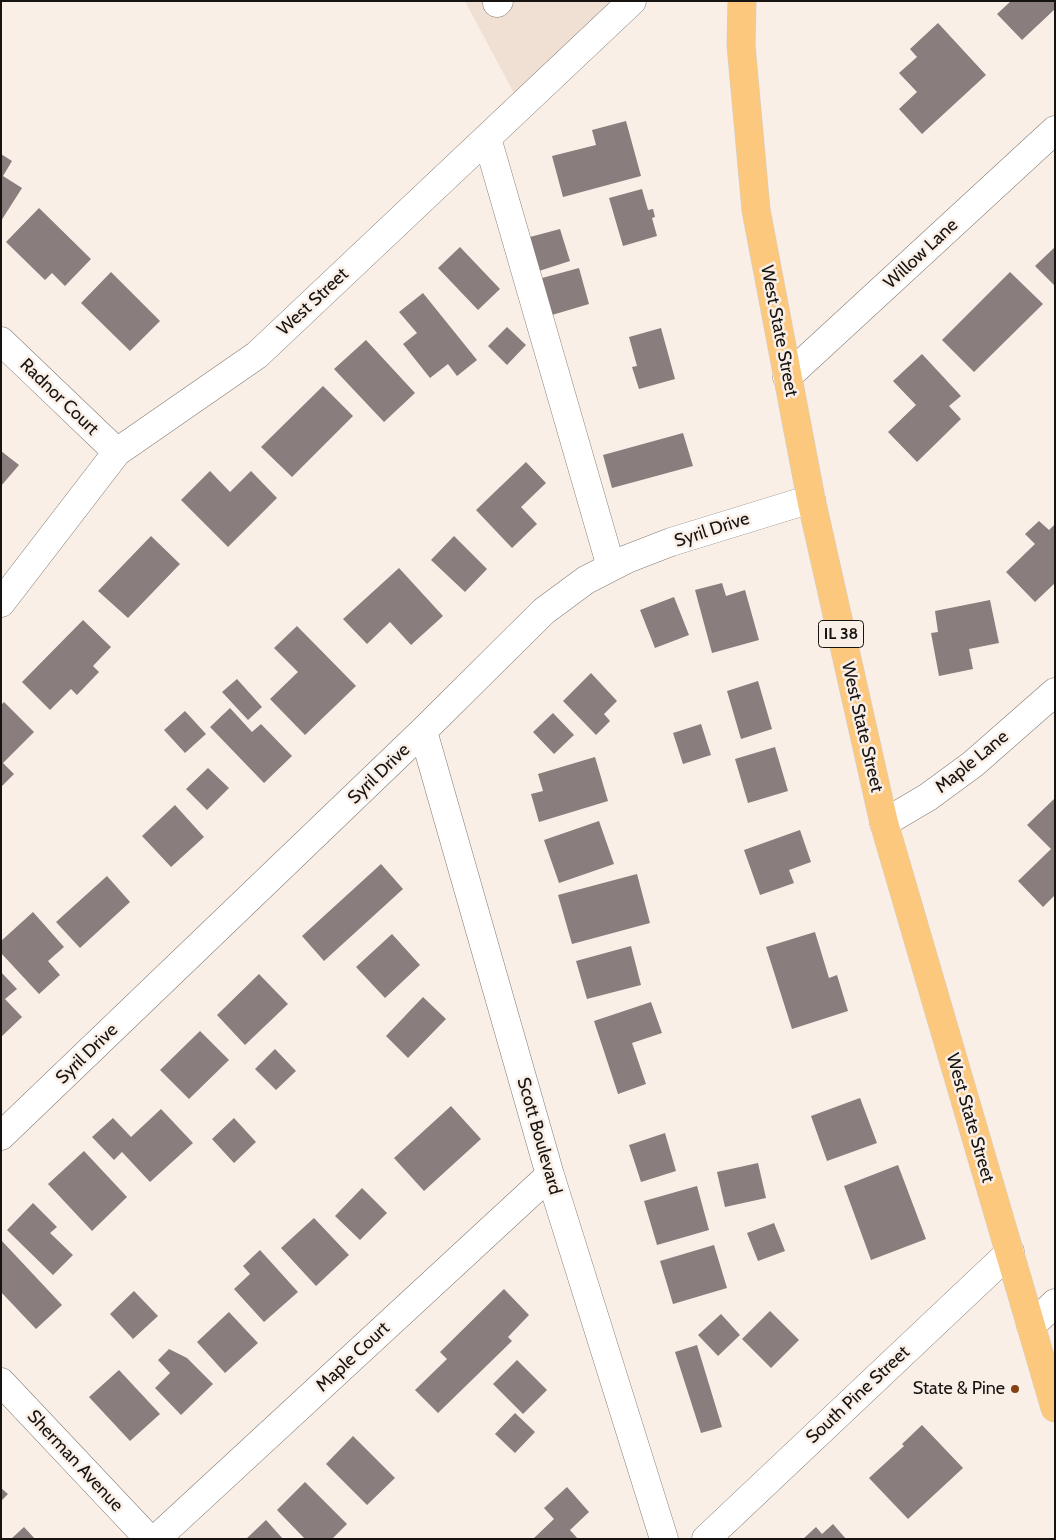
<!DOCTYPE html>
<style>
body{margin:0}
#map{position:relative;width:1056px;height:1540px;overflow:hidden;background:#f9efe7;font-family:Cabin,sans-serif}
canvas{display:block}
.frame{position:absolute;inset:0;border:2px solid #161310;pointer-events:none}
</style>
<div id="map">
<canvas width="1056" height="1540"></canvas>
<div class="frame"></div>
</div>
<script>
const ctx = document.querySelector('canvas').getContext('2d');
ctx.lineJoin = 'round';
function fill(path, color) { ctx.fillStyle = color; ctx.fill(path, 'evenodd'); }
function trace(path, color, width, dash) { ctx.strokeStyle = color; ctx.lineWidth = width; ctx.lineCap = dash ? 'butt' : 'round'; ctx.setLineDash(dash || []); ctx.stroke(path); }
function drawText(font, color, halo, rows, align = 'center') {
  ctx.font = font + ' Cabin,sans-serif'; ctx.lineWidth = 5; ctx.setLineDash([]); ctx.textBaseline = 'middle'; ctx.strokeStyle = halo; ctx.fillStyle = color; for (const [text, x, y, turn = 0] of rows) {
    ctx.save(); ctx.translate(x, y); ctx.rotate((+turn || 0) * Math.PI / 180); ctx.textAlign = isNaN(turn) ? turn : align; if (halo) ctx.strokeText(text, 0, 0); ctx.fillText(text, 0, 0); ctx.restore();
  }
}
fill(new Path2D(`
 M465,1h150l-99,96z`), '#f0e0d3');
fill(new Path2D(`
 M1011,1h44v8l-33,31 -25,-26z
 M938,23l48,52 -64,59 -23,-25 18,-17 -18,-19 18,-16 -7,-8z
 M626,121l15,55 -78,21 -11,-41 44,-11 -4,-15z
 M1,154l11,7 -9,15 19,12 -21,33z
 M642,189l6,21 5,-1 2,8 -3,1 5,18 -34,10 -14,-48z
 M39,208l52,51 -26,27 -13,-13 -7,7 -39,-38z
 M560,229l10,32 -31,10 -9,-34z
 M460,247l40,42 -22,21 -40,-42z
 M1055,247v39l-20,-20z
 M579,268l10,36 -37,11 -10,-37z
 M111,272l49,49 -30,30 -49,-48z
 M1010,272l33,32 -69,68 -32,-32z
 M423,293l54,67 -20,16 -9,-12 -18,14 -27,-34 14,-11 -18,-21z
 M507,327l19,18 -19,20 -19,-19z
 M661,328l14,51 -36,10 -7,-22 5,-1 -8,-29z
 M366,340l49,53 -31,29 -50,-53z
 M922,354l39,42 -12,10 12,13 -44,43 -29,-30 28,-27 -23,-24z
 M323,386l30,30 -61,61 -31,-30z
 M683,433l10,33 -81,22 -9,-33z
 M1,451l18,14 -18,21z
 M526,462l20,21 -25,24 16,17 -25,24 -36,-38z
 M210,471l20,21 21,-21 26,27 -49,49 -47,-47z
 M1039,521l10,9 6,-6v59l-20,19 -29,-30 29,-28 -10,-10z
 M151,536l29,28 -52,54 -30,-27z
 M454,536l33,33 -22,23 -34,-32z
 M399,568l44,48 -32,29 -21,-23 -23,22 -24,-25z
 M722,583l4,13 19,-6 14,50 -47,13 -17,-63z
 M674,597l15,38 -34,13 -15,-38z
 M990,600l9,43 -30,6 4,20 -34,7 -8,-43 7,-1 -3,-21z
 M83,620l28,27 -18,19 6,6 -22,23 -6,-6 -21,21 -28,-28z
 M297,626l59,60 -51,49 -35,-36 28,-27 -24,-24z
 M591,673l26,28 -13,13 6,7 -14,14 -33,-34z
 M237,679l25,28 -14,13 -26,-28z
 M758,681l14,48 -31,10 -14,-48z
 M4,702l30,30 -31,31 11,11 -13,13v-82z
 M230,708l22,24 9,-8 31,32 -28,27 -54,-56z
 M185,711l21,23 -21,19 -21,-23z
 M553,713l21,22 -20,19 -21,-22z
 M701,724l10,31 -28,9 -10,-31z
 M775,747l13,44 -40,12 -13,-44z
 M595,757l13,44 -69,21 -8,-28 12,-3 -5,-17z
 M208,768l21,20 -22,22 -21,-21z
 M1054,799l1,96 -12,12 -25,-26 33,-32 -24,-24z
 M175,805l29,32 -33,30 -29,-31z
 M599,821l15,43 -55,19 -15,-43z
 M800,830l11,32 -22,8 5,13 -34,12 -16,-45z
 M381,864l22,25 -79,72 -22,-25z
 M637,874l13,49 -78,21 -14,-49z
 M107,876l23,26 -50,46 -24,-26z
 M33,912l31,35 -16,14 12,14 -21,19 -38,-41v-12z
 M815,932l14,46 8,-3 11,36 -56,18 -26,-82z
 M392,934l28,31 -35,33 -29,-31z
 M631,946l10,39 -54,14 -11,-38z
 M1,972l16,17 -12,10 17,18 -21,20z
 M259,974l29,30 -43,41 -28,-30z
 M423,997l23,22 -38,39 -22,-22z
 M651,1002l11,31 -30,10 14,41 -28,10 -24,-73z
 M200,1031l29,29 -40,39 -29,-29z
 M275,1049l21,22 -20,19 -21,-21z
 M860,1098l17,45 -50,18 -16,-45z
 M451,1106l30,33 -57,52 -30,-33z
 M161,1109l32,34 -43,39 -28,-30 -8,8 -22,-23 21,-19 18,19z
 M234,1118l22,24 -22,21 -22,-24z
 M665,1133l11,38 -35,11 -12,-37z
 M84,1151l43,46 -35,34 -44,-47z
 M758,1163l8,35 -41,9 -8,-35z
 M898,1165l28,74 -55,21 -27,-74z
 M697,1186l12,44 -52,15 -13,-44z
 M362,1188l25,25 -27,27 -25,-24z
 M33,1203l24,24 -7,6 23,22 -20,20 -46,-45z
 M314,1218l35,37 -33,31 -35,-38z
 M774,1223l11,28 -27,10 -11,-28z
 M1,1240l61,65 -26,24 -35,-37z
 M714,1245l13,43 -54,16 -13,-43z
 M260,1250l38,42 -34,30 -30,-33 16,-15 -7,-8z
 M504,1289l25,26 -21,22 4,4 -74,72 -23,-23 32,-31 -7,-7z
 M134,1291l24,25 -25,23 -23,-25z
 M770,1311l29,29 -28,28 -29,-29z
 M229,1312l29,31 -33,30 -28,-31z
 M721,1314l19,21 -22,21 -20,-21z
 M697,1345l25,82 -21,6 -26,-81z
 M169,1349l18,9 26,26 -32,31 -26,-27 15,-15 -12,-13z
 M517,1360l30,30 -24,24 -30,-30z
 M119,1370l41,44 -30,27 -41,-44z
 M515,1413l20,19 -20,21 -20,-19z
 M922,1425l41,43 -55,51 -39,-41 35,-32 -2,-2z
 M353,1436l42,42 -28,27 -41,-41z
 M305,1482l42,42 -15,15h-27l-28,-29z
 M567,1487l22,25 -19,18 8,9h-45l21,-20 -10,-11z
 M1,1488l7,6 -7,7z
 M266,1520l17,19h-37z
 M833,1524l13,15h-43l13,-12 6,7z
 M24,1527l11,12h-24z`), '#897d7d');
const minor = new Path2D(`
 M497,3l2,-2
 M487,138l124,429
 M1,341l116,111
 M787,377l268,-247
 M1,603l116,-151 140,-97 375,-354
 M423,731l127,444 114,364
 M884,823l44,-26 45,-33 82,-72
 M1,1136l422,-405 121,-120 42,-31 41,-21 44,-17 140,-43
 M1031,1326l24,-23
 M1,1382l148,157
 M156,1539l394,-364
 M706,1539l304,-287`);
const major = new Path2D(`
 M742,1l-1,44 15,165 55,289 73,324 171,585`);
trace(minor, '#837b74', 29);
trace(major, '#d0d0cf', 29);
trace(minor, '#fff', 28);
trace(major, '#fbc87e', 28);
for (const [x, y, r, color] of [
 [1015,1389,5,"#854114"]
]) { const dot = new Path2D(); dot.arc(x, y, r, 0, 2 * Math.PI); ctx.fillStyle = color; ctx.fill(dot); trace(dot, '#f9efe7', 2); }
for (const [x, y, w] of [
 [841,634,45]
]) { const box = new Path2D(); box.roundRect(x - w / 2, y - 13.5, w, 27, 4); ctx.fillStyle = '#f9efe7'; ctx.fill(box); trace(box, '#161310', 1); }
drawText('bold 16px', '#161310', null, [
 ["IL 38",841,634]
]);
drawText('18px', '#161310', '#f9efe7', [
 ["Willow Lane",921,254,-43],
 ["West Street",313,302,-43],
 ["West State Street",779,331,79],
 ["Radnor Court",59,397,44],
 ["Syril Drive",712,530,-18],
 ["West State Street",862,727,77],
 ["Maple Lane",972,762,-39],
 ["Syril Drive",379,774,-44],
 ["Syril Drive",87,1054,-44],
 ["West State Street",970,1118,74],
 ["Scott Boulevard",539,1136,74],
 ["Maple Court",353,1357,-43],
 ["South Pine Street",858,1395,-43],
 ["Sherman Avenue",75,1461,47]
]);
drawText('18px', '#161310', '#f9efe7', [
 ["State & Pine",1005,1389]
], 'right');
</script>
